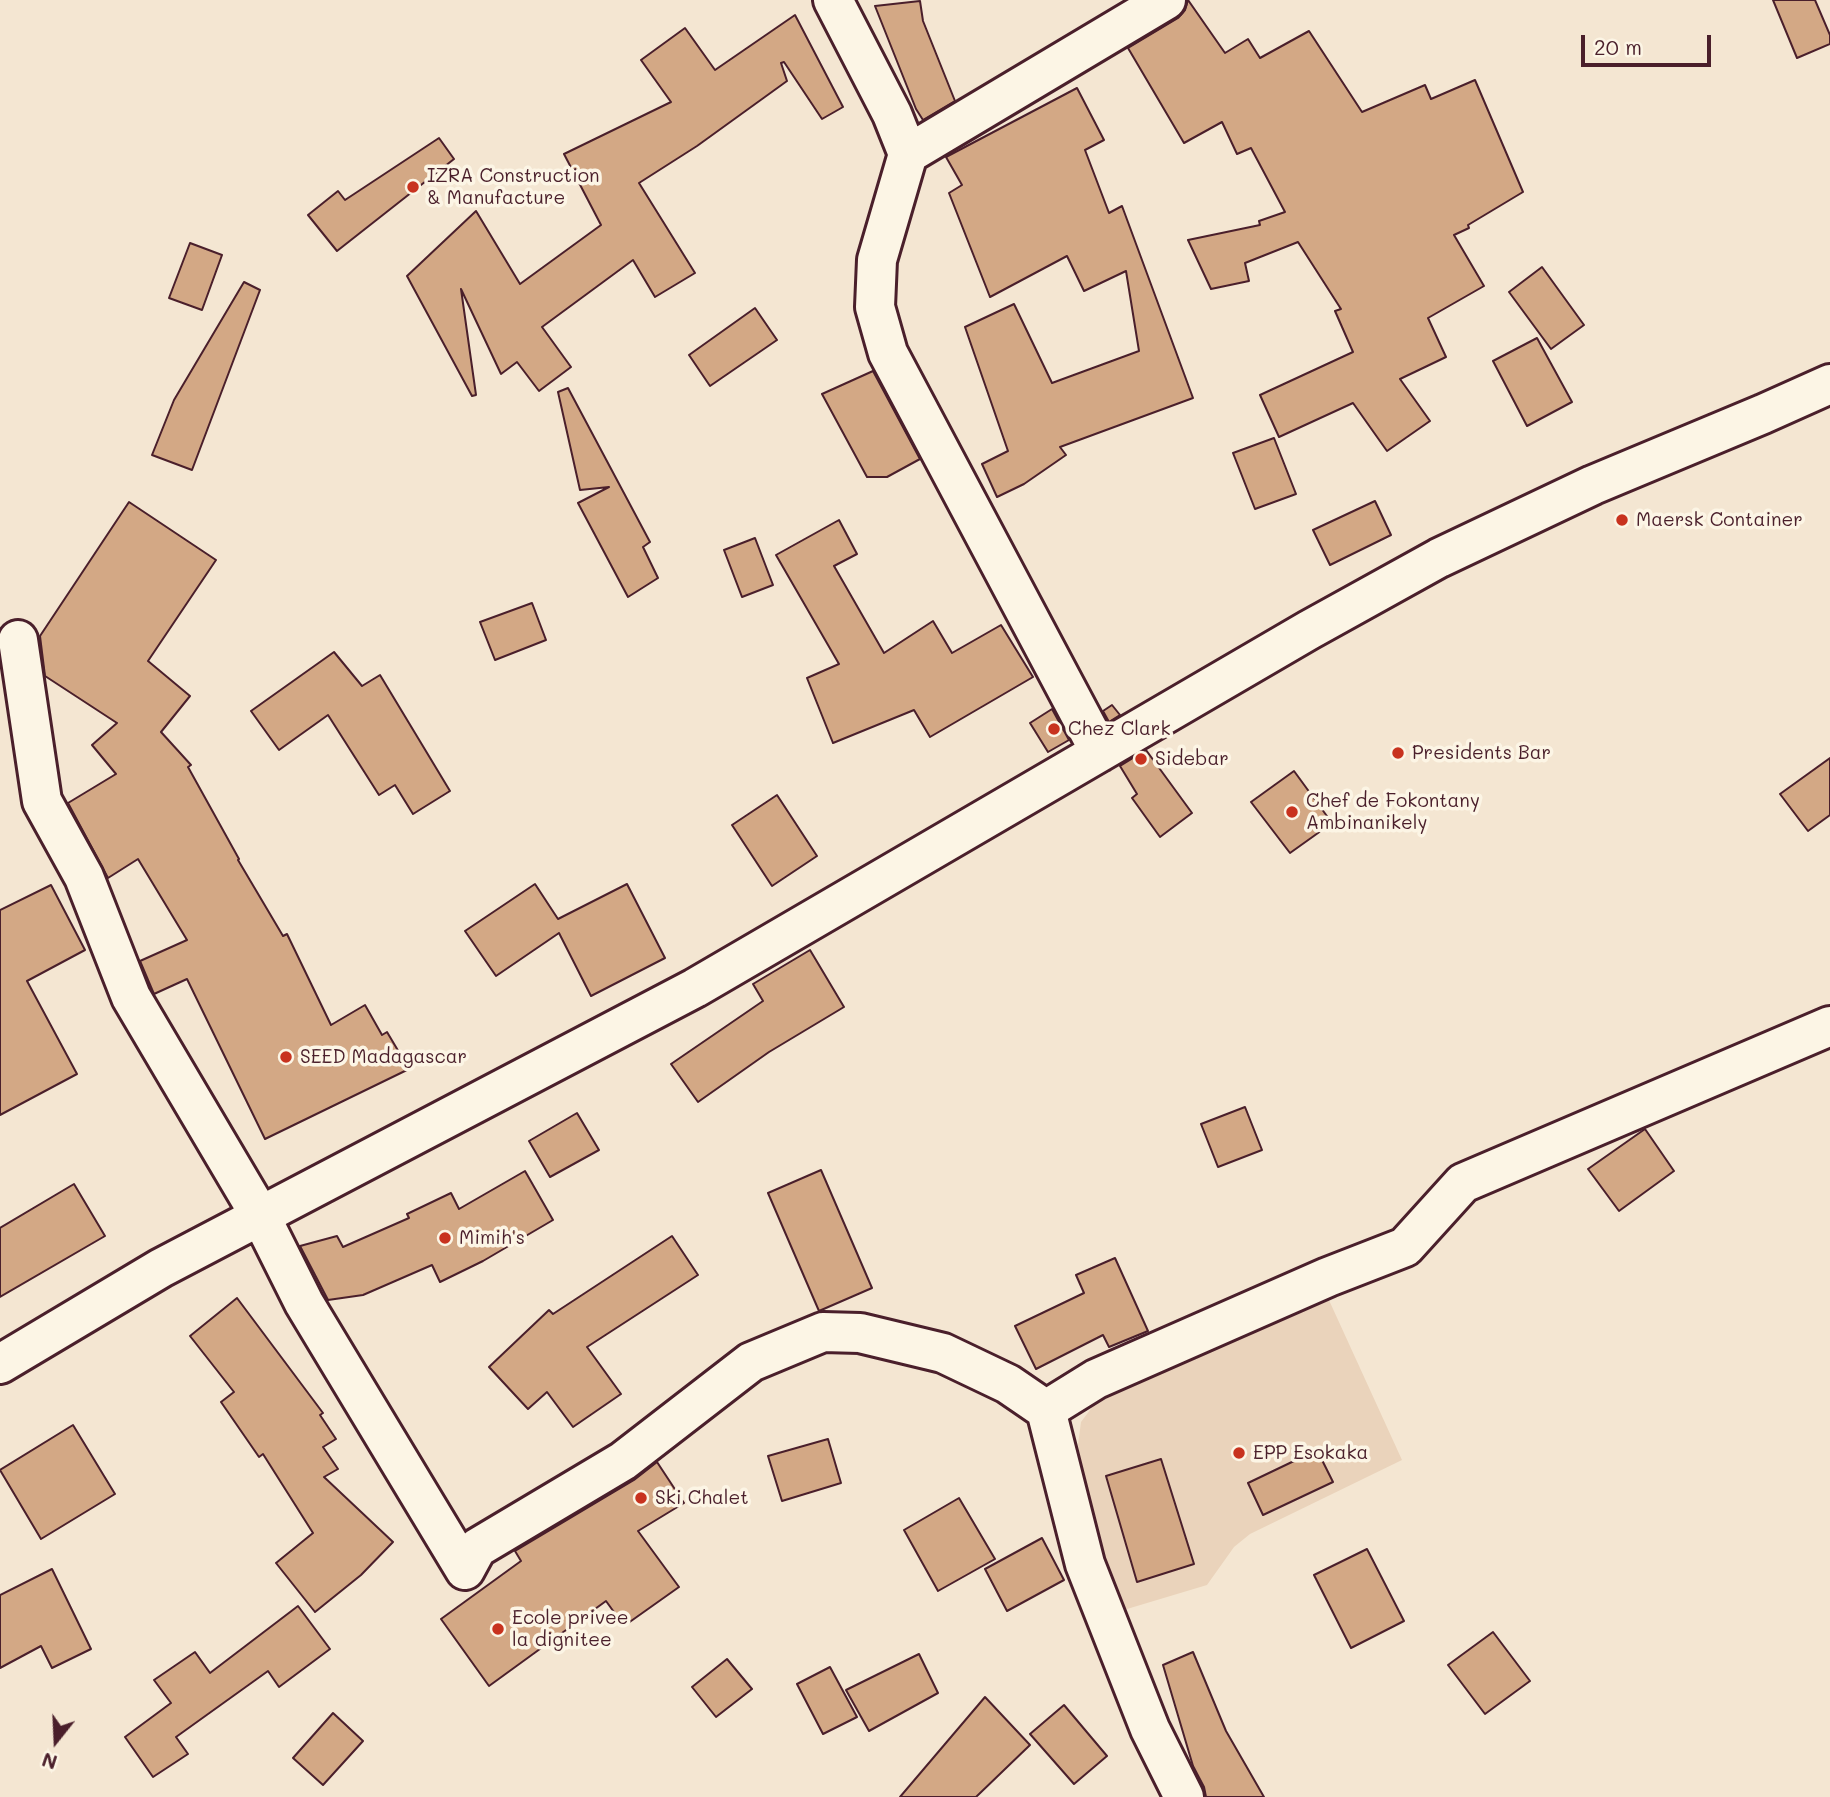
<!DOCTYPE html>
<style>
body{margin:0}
#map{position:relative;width:1830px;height:1797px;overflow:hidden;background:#f4e6d2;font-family:Mali,sans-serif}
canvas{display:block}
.north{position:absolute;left:21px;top:1706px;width:70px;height:70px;-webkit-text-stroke:5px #fcf5e5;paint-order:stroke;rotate:198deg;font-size:19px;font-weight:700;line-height:28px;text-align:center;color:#4a1f2b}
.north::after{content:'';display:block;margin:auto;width:24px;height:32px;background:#4a1f2b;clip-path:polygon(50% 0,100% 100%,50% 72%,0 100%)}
.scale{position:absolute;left:1581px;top:35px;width:130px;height:32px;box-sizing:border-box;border:4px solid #4a1f2b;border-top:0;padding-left:9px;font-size:21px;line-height:24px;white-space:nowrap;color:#4a1f2b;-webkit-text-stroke:5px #fcf5e5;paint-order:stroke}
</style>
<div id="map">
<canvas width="1830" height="1797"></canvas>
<div class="north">N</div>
<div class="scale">20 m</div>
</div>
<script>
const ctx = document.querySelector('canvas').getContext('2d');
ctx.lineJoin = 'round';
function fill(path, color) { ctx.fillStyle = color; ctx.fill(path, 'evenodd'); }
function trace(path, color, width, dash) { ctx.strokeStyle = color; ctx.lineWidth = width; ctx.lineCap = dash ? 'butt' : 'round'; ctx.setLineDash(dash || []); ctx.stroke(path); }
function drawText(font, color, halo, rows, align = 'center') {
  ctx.font = font + ' Mali,sans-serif'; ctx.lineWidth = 7; ctx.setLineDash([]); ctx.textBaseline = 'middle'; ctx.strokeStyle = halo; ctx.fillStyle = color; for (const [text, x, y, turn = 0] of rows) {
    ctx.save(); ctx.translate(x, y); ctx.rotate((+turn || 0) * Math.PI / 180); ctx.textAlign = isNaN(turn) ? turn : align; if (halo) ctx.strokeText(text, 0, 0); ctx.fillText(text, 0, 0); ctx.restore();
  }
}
fill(new Path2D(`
 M1328,1298l74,162 -152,74 -16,13 -27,38 -90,27 -15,-49 -19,-87 -5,-31 3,-23 12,-16 15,-13z`), '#ead3bb');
const building = new Path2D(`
 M1188,0l37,53 23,-14 12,19 49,-27 53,81 63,-27 6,14 44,-19 48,112 -55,33 1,3 -15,7 30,51 -56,32 18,39 -46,22 30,42 -43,30 -34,-48 -74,34 -19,-42 93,-43 -18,-41 6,-2 -43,-67 -53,21 4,18 -38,8 -23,-49 72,-15 -1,-4 26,-9 -34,-64 -14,6 -15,-32 -38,21 -56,-95 50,-30 7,-8z
 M1773,0h42l15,35v9l-33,14z
 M920,1l3,20 32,80 -32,19 -7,-11 -41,-103z
 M795,15l48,92 -21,12 -38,-57 -3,1 6,18 -90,65 -58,37 56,90 -40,24 -22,-37 -91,67 29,40 -32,24 -22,-29 -16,12 -40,-85 15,106 -4,1 -65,-120 69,-65 44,73 81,-59 -37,-71 107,-52 -30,-42 44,-32 30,42z
 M1077,88l27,52 -19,10 24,63 13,-7 71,192 -133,49 6,8 -42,29 -27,13 -15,-33 26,-13 -43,-124 49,-23 38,79 87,-32 -13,-80 -42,20 -17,-35 -77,41 -41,-104 13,-8 -16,-28z
 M439,138l15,21 -117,92 -29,-36 30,-24 7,9z
 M190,243l32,12 -20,55 -33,-12z
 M1542,267l42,58 -33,24 -42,-57z
 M244,282l16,8 -68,180 -40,-15 22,-55z
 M755,308l22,32 -67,46 -21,-31z
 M1537,338l35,64 -45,24 -34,-65z
 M873,371l47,88 -33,18h-20l-45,-83z
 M568,388l82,154 -7,5 15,31 -30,19 -50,-94 31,-16 -29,3 -22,-98z
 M1274,438l22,56 -41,15 -22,-56z
 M1375,501l16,34 -61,30 -17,-35z
 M129,502l87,58 -68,101 42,35 -29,36 30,33 -3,2 51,92 -1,1 45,76 4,-2 44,91 34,-20 17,30 5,-3 22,37 -144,70 -78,-160 -33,15 -3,-7 -11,-26 47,-21 -49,-81 -30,19 -40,-75 48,-29 -24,-29 25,-22 -72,-47 -5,-40z
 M839,520l18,34 -23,12 50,87 49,-32 19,32 49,-28 32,52 -103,60 -16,-27 -81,33 -26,-65 32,-14 -63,-109z
 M755,538l18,47 -31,12 -18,-47z
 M532,603l14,37 -51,20 -15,-38z
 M334,652l28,34 18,-11 70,116 -37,23 -18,-29 -16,10 -51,-80 -49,35 -28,-39z
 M1112,705l8,10 -11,7 -6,-11z
 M1052,709l17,31 -21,12 -18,-29z
 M1146,750l46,63 -32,24 -28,-39 5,-4 -17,-28z
 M1830,758v57l-22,16 -28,-37z
 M1294,771l38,52 -42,30 -39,-51z
 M777,795l40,61 -45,30 -40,-61z
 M535,884l23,35 69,-35 38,74 -74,38 -32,-63 -63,43 -31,-45z
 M51,885l34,65 -58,31 50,93 -77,41v-205z
 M810,950l34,57 -75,45 -71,50 -27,-38 92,-63 -10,-17z
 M1245,1107l17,43 -44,17 -17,-43z
 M577,1113l22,37 -49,27 -21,-36z
 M1645,1129l29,42 -55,40 -31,-42z
 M821,1170l51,118 -53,23 -51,-118z
 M525,1171l28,49 -70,41 -43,21 -8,-17 -69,30 -35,5 -28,-54 37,-10 6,11 66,-29 -2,-4 44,-21 8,16z
 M74,1184l31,52 -105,61v-69z
 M672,1236l26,39 -111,72 34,47 -48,33 -26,-35 -19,17 -39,-42 60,-57 4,4z
 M1115,1258l33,73 -39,16 -6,-12 -67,34 -21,-43 69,-33 -8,-18z
 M237,1298l86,115 -3,2 16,24 -13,8 15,22 -14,8 69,65 -32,33 -46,37 -39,-49 37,-30 -50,-79 -4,3 -38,-55 13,-10 -44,-56z
 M73,1425l42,69 -74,45 -41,-69z
 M828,1439l13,44 -59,18 -14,-45z
 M1317,1450l16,32 -70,33 -15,-32z
 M1161,1459l33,105 -57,18 -31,-106z
 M657,1462l27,41 -46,28 41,56 -55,39 -18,-25 -117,85 -48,-67 80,-58 -6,-10 119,-71z
 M959,1498l36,61 -57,32 -34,-61z
 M1042,1538l22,42 -57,31 -22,-42z
 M1367,1549l37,72 -53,27 -37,-73z
 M52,1569l39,80 -39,19 -11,-22 -41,22v-73z
 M298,1606l32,43 -51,38 -11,-16 -92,66 12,17 -35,23 -28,-40 46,-34 -17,-23 41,-28 15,21z
 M1493,1632l37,49 -45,33 -37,-49z
 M1193,1652l33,79 38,66h-58l-2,-10 -11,-21 -30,-101z
 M919,1654l19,39 -69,38 -23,-41z
 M727,1659l25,30 -36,28 -24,-30z
 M830,1667l27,50 -34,17 -26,-50z
 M985,1697l45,48 -54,52h-76z
 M1064,1705l43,51 -33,28 -44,-50z
 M333,1713l30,28 -40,44 -30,-27z`);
fill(building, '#d3a885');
trace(building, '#4a1f2b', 2);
const minor = new Path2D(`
 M833,0l59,114 16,40 -31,106 -2,47 13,46 212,399
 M908,154l258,-154
 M18,640l24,161 42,76 47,120 130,220 43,86 161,267
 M0,1364l161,-96 534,-280 614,-358 130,-72 154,-73 170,-71 67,-30
 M1046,1410l50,-31 232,-102 77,-30 58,-64 367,-157
 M465,1570l12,-22 146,-87 128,-99 72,-30 37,1 83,20 65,31 38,26 39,154 65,165 34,68`);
trace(minor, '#4a1f2b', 44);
trace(minor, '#fcf5e5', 38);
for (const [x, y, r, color] of [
 [413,187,7,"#c8321e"],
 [1622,520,7,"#c8321e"],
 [1054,729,7,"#c8321e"],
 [1398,753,7,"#c8321e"],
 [1141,759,7,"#c8321e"],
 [1292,812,7,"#c8321e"],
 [286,1057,7,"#c8321e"],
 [445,1238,7,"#c8321e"],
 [1239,1453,7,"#c8321e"],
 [641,1498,7,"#c8321e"],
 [498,1629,7,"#c8321e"]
]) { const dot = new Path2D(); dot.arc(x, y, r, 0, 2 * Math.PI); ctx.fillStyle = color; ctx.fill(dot); trace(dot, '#fcf5e5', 2.5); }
drawText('19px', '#4a1f2b', '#fcf5e5', [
 ["IZRA Construction",427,176],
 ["& Manufacture",427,198],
 ["Maersk Container",1636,520],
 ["Chez Clark",1068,729],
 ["Presidents Bar",1412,753],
 ["Sidebar",1155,759],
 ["Chef de Fokontany",1306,801],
 ["Ambinanikely",1306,823],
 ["SEED Madagascar",300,1057],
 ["Mimih's",459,1238],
 ["EPP Esokaka",1253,1453],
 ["Ski Chalet",655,1498],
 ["Ecole privee",512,1618],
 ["la dignitee",512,1640]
], 'left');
</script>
